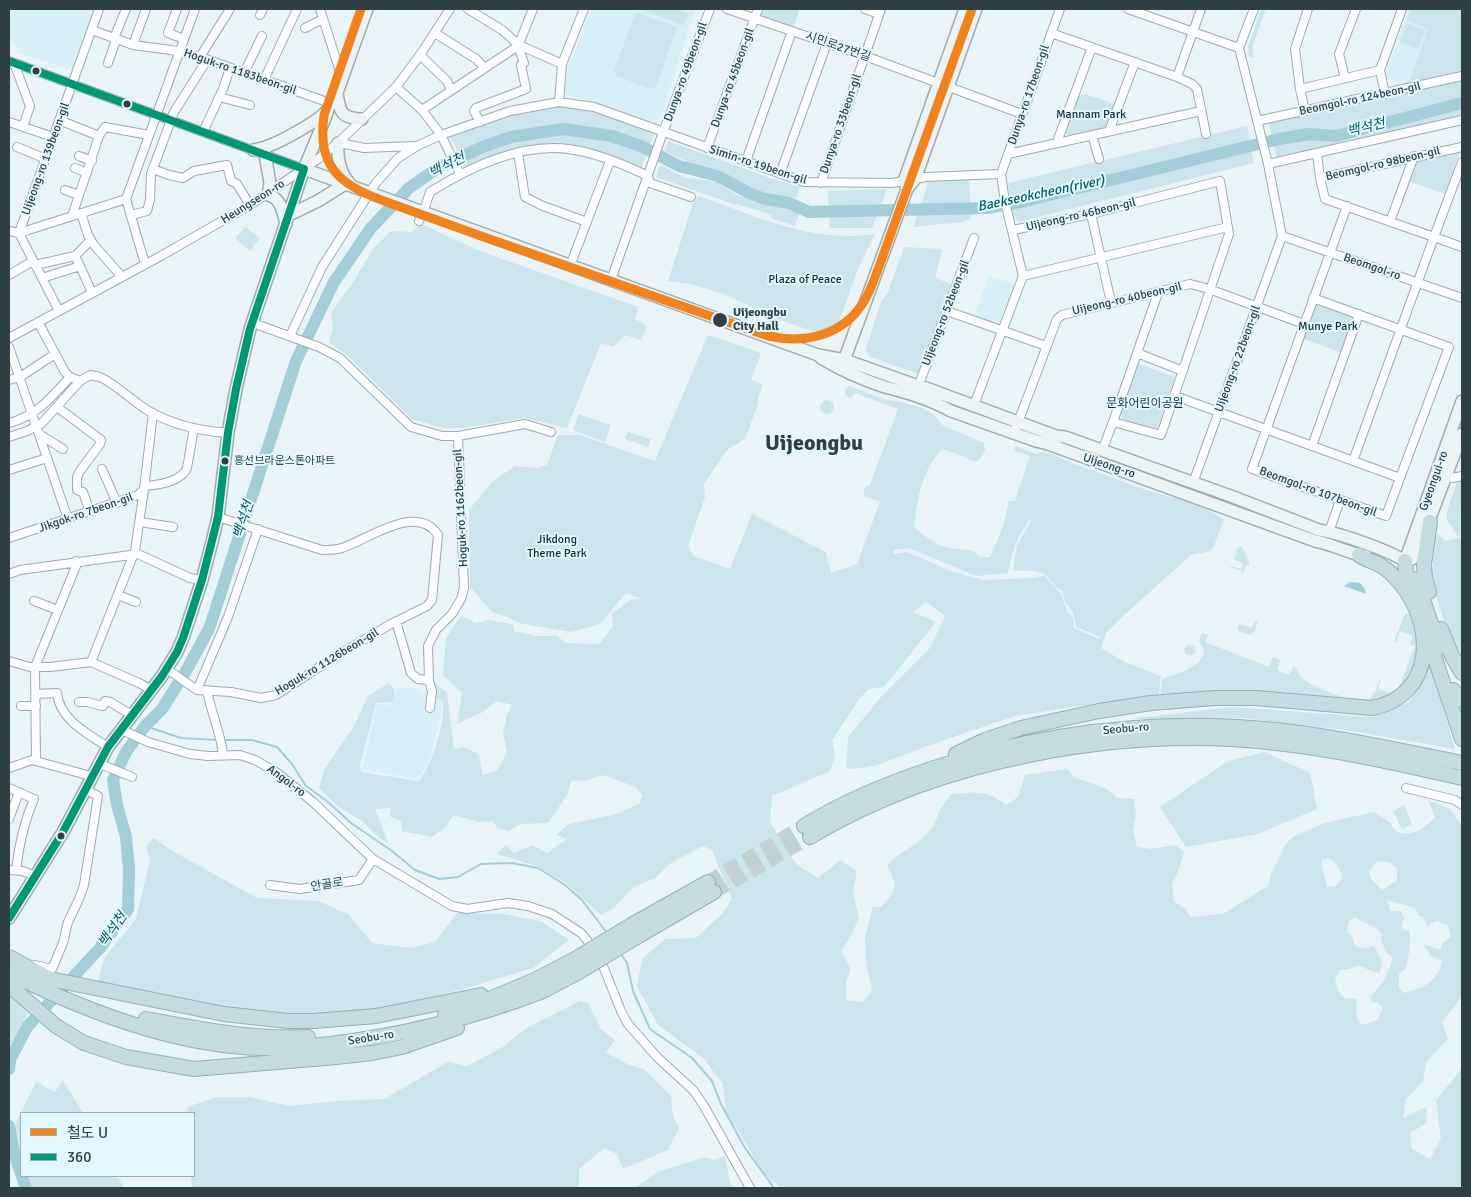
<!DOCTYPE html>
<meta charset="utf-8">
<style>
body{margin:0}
#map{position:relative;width:1471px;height:1197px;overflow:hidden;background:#e8f4f8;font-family:Signika,"Noto Sans KR",sans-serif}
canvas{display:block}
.frame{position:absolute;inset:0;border:10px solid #303f43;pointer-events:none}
.legend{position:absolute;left:20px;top:1112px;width:175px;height:65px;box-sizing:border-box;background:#e2f8fe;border:1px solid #9baeb3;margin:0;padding:6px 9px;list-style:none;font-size:15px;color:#303f43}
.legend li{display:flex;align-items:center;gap:10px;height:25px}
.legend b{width:25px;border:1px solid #9baeb3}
</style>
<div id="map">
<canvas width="1471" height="1197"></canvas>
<div class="frame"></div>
<ul class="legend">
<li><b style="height:6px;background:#f0831e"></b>철도 U</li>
<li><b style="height:6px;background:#009775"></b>360</li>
</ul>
</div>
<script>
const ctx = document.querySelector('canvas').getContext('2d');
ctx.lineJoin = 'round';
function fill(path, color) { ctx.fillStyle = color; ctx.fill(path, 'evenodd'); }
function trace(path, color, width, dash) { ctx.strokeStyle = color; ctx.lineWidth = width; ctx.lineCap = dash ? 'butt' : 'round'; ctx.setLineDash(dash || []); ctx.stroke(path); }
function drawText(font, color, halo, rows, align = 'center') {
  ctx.font = font + ' Signika,"Noto Sans KR",sans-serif'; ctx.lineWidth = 4; ctx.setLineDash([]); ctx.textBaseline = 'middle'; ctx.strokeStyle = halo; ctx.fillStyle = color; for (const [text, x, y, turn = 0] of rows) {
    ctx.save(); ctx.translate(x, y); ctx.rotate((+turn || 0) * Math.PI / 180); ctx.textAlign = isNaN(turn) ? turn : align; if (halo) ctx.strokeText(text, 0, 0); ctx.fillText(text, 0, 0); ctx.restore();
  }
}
fill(new Path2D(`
 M9,9h85l-22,62 -55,-19 1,-5 -9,-8z
 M592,9h104l-38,116 -94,-31 4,-26z
 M1405,20l23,8 -20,57 -24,-8z
 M989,276l26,8 -14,38 -4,3 -23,-9z
 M398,687l19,2 24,13 1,6 -4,20 -9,33 -11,18 -56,-10 15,-65 14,1z`), '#d7f0f7');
fill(new Path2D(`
 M642,9h35l11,4 -4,13z
 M758,9h42l-8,22 -38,-13z
 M1261,9h5l-13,35v14l-4,-1 -1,-10z
 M1410,9h52v64l-54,12 20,-56 -22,-9z
 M637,13l37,13 3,2 -21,58 -5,3 -35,-13 -2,-6 21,-55z
 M1407,23l19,7 -8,19 -18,-6z
 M1462,78v39l-185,42 -9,-38z
 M1085,94l30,10 -9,26 -32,8 -9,-5 13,-37z
 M558,106l33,4 63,23 -13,36 -64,-21 -51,-1 -27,7 -33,15 -17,-35 60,-20z
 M1247,126l7,37 -236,59 -5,-8 -5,-31z
 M668,141l102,37 30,9 -4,11 -29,-4 -14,-5 -33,-19 -30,-7 -25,-12z
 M1458,151l1,2 -14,41 -36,-13 7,-21z
 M660,165l26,13 13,1 17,3 21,13 25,9 13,2 24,7 -4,13 -24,-8 1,-3 -35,-11 -1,1 -80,-28z
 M969,179l2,40 -9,3 -49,5 16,-46z
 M887,189l-15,39h-42l-2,-37z
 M698,196c60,20 113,48 177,38l-17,35 -22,62 -9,5 -50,-17 -53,-25 -34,-10 -22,-3 25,-78z
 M421,224l59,27 158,56 -3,12 12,7 -6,14 -16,-5 -12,12 -12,-4 -34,85 -42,-10 -63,10h-19l-31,-9 -64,-63 -19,-14 4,-13 -2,-16 21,-29 21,-35 18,-18 21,1z
 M245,227l15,11 -10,13 -15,-13z
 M904,247l36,2 2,2 -7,27 16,6 -33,90 -48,-17 -4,-5 1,-6 14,-44 7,-10z
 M1318,303l35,13 2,3 -13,34 -40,-15 12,-34z
 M708,335l53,18 -10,27 12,5 -5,13v6l-13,35 -18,11 -23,34 1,13 -17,49 6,10 36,13 22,-55 74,38 5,21 26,-9 23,-62 -16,-6v-8l6,-3 28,-76 -43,-16 -4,5 -5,-2 -1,-6 4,-4 40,15 1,-1c17,3 44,8 52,25l42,18 1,7 -7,12 -8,-2 -7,-4 -21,-7c-20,21 -25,50 -28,78 21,18 29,22 58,23l8,7h10l12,-28 7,-28h6l15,-45 -16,-5 1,-5 21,8 8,-3 31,13 71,26 37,10 25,10 16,9 -12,32 -21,4 -58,52 -27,26 -5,15 24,14 36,14 -2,18 -144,22 -85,29 -52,20 -24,4 -8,-1 2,-31 33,-40 49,-49 15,-32 -19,-14 -13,10 23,10 -52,65 -15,2 -9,9 -28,42 3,16 -5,15 -58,25 -2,26 26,42 22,14 22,-18 17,11 -4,20 6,28 -11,22 -7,10 10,18 -5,12v19l18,2 8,-12 -6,-27 -1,-25 8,-31h8c17,-19 17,-19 6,-42l11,-10 19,-12 15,-14 9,-21 10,-14c22,-2 37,-5 55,11l12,-8 7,-22 42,-6 7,8 33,12 10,9 17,1 2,16 -3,16 4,16 14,2 24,-4 9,7 -5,17 -7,15 2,18 12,7 4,8 33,-3 45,-28 3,-12 15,-30 5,-6 33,-15 50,-11 17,11 4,8c18,6 28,-1 40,-14l-7,-17 22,9 12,17v170l-20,26 6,17 -22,23 -3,19 -17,18 -3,19 23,-11 1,16 -17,10 2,16 18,10 11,-21 -5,-38 24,-29 2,-5v122h-680l-19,-14 -17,-31 -20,-31 -3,-28 -20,-26 -45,-33 -21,-39 5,-27 23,-20 31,-1 27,-25 9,-14 -20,-49 -9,-4 -31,16 -17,16 -23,10 -17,19 -14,8 -36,-33 -29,-16 -39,-12 9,-9 8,8 18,-8 15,8 20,-14 -11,-4 13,-11 48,-10 23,-11 2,-8 -6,-8 -33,-12 -15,5 -17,1 -4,14 -19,28 -27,1 -13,7 -10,-3 -6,-7 -13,1 -26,-7 -7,12 -14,10 -30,-6 -1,-10 -12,-5 2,-8 -16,1 14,35 -11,-7 -16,-16 -23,-14 -20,-19 5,-18 30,-44 14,-30 21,-13 6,8 -2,11 -17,1 -16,62 1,7 58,9c14,-19 26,-56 24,-79l-18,-10 10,-9 12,10 7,56 10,-2 15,7 3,21 15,-4 10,-19 -4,-19 4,-18 5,-10 -15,-4 -14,11 -26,12 5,-31 -19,-18 3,-37 15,-22 15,7 13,-3 24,4 1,7 22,5h21l9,7 33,1 14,-18 -1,-12 18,-14 12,-1 -16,-6 -26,31 -29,8 -48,-8 -32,-13 -21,-24 -1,-77 23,-28 23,-16 22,2 10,-3 11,-30h22l75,26zM1034,516l-17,29 -4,26c11,0 27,-2 35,6 5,6 8,11 15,15l1,8 9,12 3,15 24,10 -1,2 -25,-11 -1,-10 -6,-7 -6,-17 -16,-18 -13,2 -49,2 -32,-9 -44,-19 -13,2 -1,-4 16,-2 67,28 32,-3c4,-23 10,-41 26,-57zM1329,858c8,5 11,10 13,20l-6,8 -9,1 -6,-27zM1381,861l10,2 6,5v12l-15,10 -11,-11 -2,-8 7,-9zM1387,900l28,8 4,8 5,1 3,9 10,-5 11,4 3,12 -8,6 -3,7 -17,-6 8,12 11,5c-4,21 -20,28 -39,32l-4,-5v-14l7,-6 4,-21v-15l-8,-4 2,-11 -3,-6h-11zM1355,918l23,11 4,5 -2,5 7,14 6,5 -9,23 -13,15v6l7,1 5,4 -5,13 -17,5 -4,-7 -1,-19 -12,-1 -7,-10 -2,-10 5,-8 9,-1 10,-4 14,7 7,1 2,-12 -8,-15 -9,2 -9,-1 -4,-10 -5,-6 2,-10z
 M1137,363l38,14 -17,50 -4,3 -30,-10 -4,-7z
 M820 407a7 7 0 1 1 14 0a7 7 0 1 1-14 0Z
 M579,414l32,11 -6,17 -32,-12z
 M628,432l23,7 -3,8 -23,-8z
 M1462,466l-2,72 2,5v120l-13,-26 -15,-47 -2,-49 6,-7 6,7 15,-3 -12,-18v-8z
 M1242,546l8,18 -4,2 -2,6 -14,-5 1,-1 10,3 2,-6 -9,-4 4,-12z
 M1405,613l4,1 7,18 1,33 -20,28 18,-47 -5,-2 3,-8 -13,-5 -4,11h-2z
 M1255,621l3,1 -4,10 -5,3 -12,-5 2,-6 12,4 2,-1z
 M1202,633l6,2 -3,7 64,25 4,-10 7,3 -3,10 12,5 5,-10 7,12 4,4c12,6 51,25 64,18 6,-4 8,-14 11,-20h1l-3,10 17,6 -13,7 -222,-4 2,-19c15,-6 41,-11 42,-29l-5,-9z
 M1184.5 650a5.5 5.5 0 1 1 11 0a5.5 5.5 0 1 1-11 0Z
 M1430,664l25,85 -103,-18 -108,-13 -116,1 104,-12 139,10 39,-15z
 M1265,752l45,21 7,36 -59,25 -72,13 -26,-40 68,-46z
 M1404,805l8,19 -10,5 -9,-18z
 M154,838l20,14 83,46 61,3 30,13 24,29 39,5 24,-6 22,-29 46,1 38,7 28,19 -36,28 -73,22 -81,19 -127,9 -154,-37 7,-24 31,-38 14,-59 -4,-14z
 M9,994l3,2 16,17 -19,35z
 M580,1001l8,2 13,26 14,11 -9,12 23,13 15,4 27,27 2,21 6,11 -11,22 -45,19 -6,-15 -13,-6 -25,21v19h-387l-1,-12h3v-63h-6l-1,-6 30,-10h33l39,9 47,-5 48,-2 64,-37 19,4 36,-19 23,-19z
 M63,1080l20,33h-62v36l-6,-24 21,-43 19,10z
 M725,1156l5,26 3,6h-99l26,-17 45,-14 10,3z
 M29,1176h88l7,12h-92z`), '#cce4eb');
fill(new Path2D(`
 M1350,582l10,1 5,6 1,5 -22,-8z`), '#a3ced8');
trace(new Path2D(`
 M145,726l36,12 36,2
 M222,740h30l25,7 15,17 14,22 22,16 23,21 41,28 23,19 24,9 19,-2 23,-13 31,-1 26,5 27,17 17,15 25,33
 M621,954l6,9 6,28 17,38 42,29 20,23 9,23 24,44 29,40`), '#a3ced8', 2);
trace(new Path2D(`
 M9,1069l1,-9 17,-33 73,-79 28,-39 1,-40 -3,-32 -9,-32 -4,-25 13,-28 19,-26 17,-17 24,-38 23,-42 87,-268 38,-79 37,-54 38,-40 30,-21 46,-21 26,-9 52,-8 49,7 31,11 36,19 39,10 31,17 16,6 24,4 20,9 178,-4 38,-7 254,-62 30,-5 27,2 126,-33
 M9,1126l6,30 11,32`), '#a3ced8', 12);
trace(new Path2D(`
 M708,882l96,-56
 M714,892l96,-55`), '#c3d0d4', 14, [14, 7]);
const street = new Path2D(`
 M177,9l-9,24 16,6
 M320,9l22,69
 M468,9l34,21 17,15 43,19
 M727,9l138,47 157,58
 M865,9l14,5
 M1128,9l111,39
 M1254,9l-15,39 29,116 14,72
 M260,15l3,-6
 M305,28l18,-9
 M92,30l41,15 38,5 29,7 130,46
 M435,33l41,26 9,9
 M1051,33l126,44 15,7 5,5 9,45
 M133,45l13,-36
 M420,55l27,26 4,9
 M200,57l30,-48
 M9,61l295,108
 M14,63l16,43 -7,21
 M108,63l7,-20 -1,-5 12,-29
 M244,73l18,-37
 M1177,77l24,-68
 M1345,78l-6,-24 17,-45
 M264,80l33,-71
 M396,87l26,23 19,25 19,39
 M1300,89l80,-19
 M1385,94l-5,-24 22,-61
 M219,97l31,8
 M559,102l3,-38 22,-55
 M422,110l96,-64 15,-37
 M1305,111l-5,-22 -5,-40 13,-40
 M59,120l40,16
 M1257,121l205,-45
 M9,122l44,15
 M480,122l-6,-11 2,-3 50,-19 -5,-24 3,-2 -6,-17
 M1109,131l26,-69
 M203,132l20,-43 7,-21
 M1092,135l7,24
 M342,139l3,5 19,4 51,-2
 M1057,142l35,-95
 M17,147l29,12
 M1462,147l-142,31 5,21 109,38 28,-75
 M707,148l51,-139
 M518,153l7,44 18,9 44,16
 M1008,154l193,-43
 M1317,154l3,24
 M79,156l13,5
 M746,161l46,-130
 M1268,164l194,-44
 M75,168l12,5
 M153,169l16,6 14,3 11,-7 33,-6 4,16 6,3 13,21
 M780,174l47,-131
 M821,183l60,-174
 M65,190l14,5
 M1347,206l-95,263 134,47 14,-38
 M81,213l7,22 6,10 28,32
 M1091,214l20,88
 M131,215l16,-4 3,-11 1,-26 23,-62 33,-52
 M72,216l27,-80 6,-9 44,8
 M419,221l4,-8 7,-21c40,-25 90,-49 138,-43 27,3 55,15 80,27l2,7 41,14
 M1390,222l24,-66
 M1013,230l78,-16 129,-33 9,53 -68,201 -48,-13
 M9,231l10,2 107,-34
 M1282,236l180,62
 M145,264l-19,-65 69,-190
 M35,265l40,-9
 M80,266l-5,-10 16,-16
 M570,266l40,-105
 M9,275l24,-14
 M1023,276l205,-49
 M42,278l38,-12 12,27
 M611,280l51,-145 48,-126
 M59,311l-40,-78 80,-224
 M947,311l99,35
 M38,322l27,50 5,5 10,4 10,-6 10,2c17,8 31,23 47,33 25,15 53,21 81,23
 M253,323l66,24 21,11 71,69 31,9h16l6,152 -3,11 -9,15 -16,16 -8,16 1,34 3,12 -2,16
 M290,336l32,-69 53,-83 23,-26 19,-12 24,-11 69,-24 49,-9 35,5 210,75 88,1 33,-6 76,-3
 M9,338l150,-81 91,-52 68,-46 24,-20 54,-52 24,-32 30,-46
 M9,347l59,172
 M1137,353l46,18
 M9,380l11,-3 35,-23
 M918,387l56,-149
 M1175,396l225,82 49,-131 -136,-49
 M974,405l49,-129 -18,-74 -4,-28 59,-165
 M57,407l44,33 -1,4 -20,27 -3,6v13l6,2 7,20
 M9,423c27,-7 43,-26 61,-46
 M1014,433l43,-114 5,-4 128,-31 19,5 95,35
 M39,434l24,15
 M458,436l67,-12 26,8
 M9,437l18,-6 14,-7 39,-43
 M1312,446l47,-132
 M1102,451l11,-29 45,-129
 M1353,461l81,-224 28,10
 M102,469l15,34
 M1449,469v6l3,3 10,-2
 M9,470l38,-12
 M1193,483l89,-247
 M145,486c13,-1 36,-4 42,-18l7,-40
 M140,522l33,5
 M1329,532l11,-32
 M9,538l129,-43 6,-6 9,-76
 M9,574l11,-4 118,-16 52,24 12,2
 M118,595l18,7
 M34,601l24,9
 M396,621l15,52 7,6 11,1
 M9,661l21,6h20l41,-5 48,21 13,7
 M91,662l44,-111 9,-62
 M167,669l30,21 34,2 30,6 15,-3 62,-40 53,-31 36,-18 5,-6 6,-65c-21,-33 -71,5 -96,13 -6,2 -13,2 -20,2l-104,-33
 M197,690l31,-73 30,-88
 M207,690c4,23 14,43 16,65
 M36,694l21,-1c2,26 31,41 51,54
 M79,702h8l16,4 2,-5 5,1 22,13
 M21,706h15
 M120,729l28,13 42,12 18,2 32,-1 15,5 21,12 37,30 60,57 79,47 15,3 41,-6 20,3 24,8 29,19 6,7 16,26 18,45 7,13 29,33 36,33 11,16 46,82
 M36,761l-1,-94 41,-101v-5
 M98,763l34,14
 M9,768l23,-8 59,16
 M9,788l25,11c-10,23 -15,45 -18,71
 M1406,788l49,12 7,5
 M9,819l10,-27
 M9,870l13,1 14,5
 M270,885l30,4 59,-9 14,-21
 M35,965l17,4 11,-26 5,-21 12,-25 4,-12 14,-89 -13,-7`);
const secondary = new Path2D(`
 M337,93c3,20 4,25 25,26
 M338,143c-1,15 2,31 13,42
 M253,150c5,-1 11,-2 15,-4 12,-4 53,-26 59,-36
 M265,154l5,29 -2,12c13,3 15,17 18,29
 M304,169l514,186 27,5 76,27 5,1 130,48 9,1 163,58 91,35c20,3 69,20 86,31l57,-160
 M907,189l-3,-8 61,-172
 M289,215l29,-14 27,-17
 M821,358c20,12 42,22 64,29 23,6 45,12 66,24l85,30 12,3 267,97c18,3 34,13 51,15
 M842,366l65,-177 8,-10 61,-170
 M1404,562l8,-3 5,-7 45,-118
 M9,918l54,-86 45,-85 54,-71 15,-24 6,-14 19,-58 10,-38 6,-25 10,-84 8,-44 14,-60 54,-160 22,-53 4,-13 7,-10 30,-84`);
const primary = new Path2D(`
 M9,914l4,-3`);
const highway = new Path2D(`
 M1405,561l1,12 6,19
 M1416,579l23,68
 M1429,592l-4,-15 -1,-13 6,-42
 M1441,629l11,27 10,17
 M1428,638l34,101
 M1453,690l9,10
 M956,754l29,-14 36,-12 78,-17 52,-8 64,-5h41l116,10c64,-13 63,-83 28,-125 -5,-6 -10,-12 -17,-16 -7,-5 -16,-6 -24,-12
 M804,826c39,-24 82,-42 127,-57 111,-37 229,-51 345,-39 63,7 125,21 186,33
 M810,837c131,-79 315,-112 467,-94 62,7 124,21 185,35
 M633,924l75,-42
 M640,935l74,-43
 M9,957l41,22 174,35 64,7h26l62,-5 105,-21
 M9,973c76,38 166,73 253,75 22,1 46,-2 68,-4 75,-9 143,-26 213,-53
 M9,985l47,41 28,17 42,14 68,12 143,-12 35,-4 30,-6 55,-19
 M445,1015l35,-12 57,-24
 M146,1019c53,10 107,21 162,18`);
trace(street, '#9fabae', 10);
trace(secondary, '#9fabae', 14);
trace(primary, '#93b1b8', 15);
trace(highway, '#93b1b8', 16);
trace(street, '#fcfdfe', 8);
trace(secondary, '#ebf3f5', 11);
trace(primary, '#daeaec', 12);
trace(highway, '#c4dce0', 14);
const highwayBridge = new Path2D(`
 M537,979l38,-20 58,-35
 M543,991l36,-19 61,-37`);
trace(highwayBridge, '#93b1b8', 16, []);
trace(highwayBridge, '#c4dce0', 14);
trace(new Path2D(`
 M9,61l295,108 -54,160 -14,60 -8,44 -10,84 -16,63 -19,58 -6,14 -15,24 -54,71 -45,85 -54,86`), '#009775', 8);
trace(new Path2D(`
 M361,9l-37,106c-3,23 -2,46 17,63 18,16 42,22 65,31 25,9 50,18 75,27 95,33 191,67 287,100 36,8 74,0 95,-33 8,-12 12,-26 17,-39l92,-255`), '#f0831e', 9);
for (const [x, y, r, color] of [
 [36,71,4.5,"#303f43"],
 [127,104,4.5,"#303f43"],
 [720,320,8,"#303f43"],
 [225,461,4.5,"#303f43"],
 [61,836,4.5,"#303f43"]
]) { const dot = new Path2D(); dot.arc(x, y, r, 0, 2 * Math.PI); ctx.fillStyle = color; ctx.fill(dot); trace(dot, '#e2f8fe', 2); }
drawText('11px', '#303f43', '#e2f8fe', [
 ["흥선브라운스톤아파트",234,461]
], 'left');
drawText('12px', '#303f43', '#e2f8fe', [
 ["시민로27번길",838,47,19],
 ["Hoguk-ro 1183beon-gil",240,72,19],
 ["Dunya-ro 49beon-gil",686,72,-70],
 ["Dunya-ro 45beon-gil",733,78,-70],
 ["Dunya-ro 17beon-gil",1029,95,-71],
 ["Beomgol-ro 124beon-gil",1360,99,-12],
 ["Dunya-ro 33beon-gil",841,124,-71],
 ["Uijeong-ro 139beon-gil",46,159,-70],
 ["Beomgol-ro 98beon-gil",1383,164,-13],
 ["Simin-ro 19beon-gil",758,165,18],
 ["Heungseon-ro",253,202,-32],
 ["Uijeong-ro 46beon-gil",1081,215,-13],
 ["Beomgol-ro",1372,267,19],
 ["Uijeong-ro 40beon-gil",1127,299,-13],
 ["Uijeong-ro 52beon-gil",946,313,-69],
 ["Uijeong-ro 22beon-gil",1238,359,-70],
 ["Uijeong-ro",1109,466,19],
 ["Gyeongui-ro",1434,481,-70],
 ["Beomgol-ro 107beon-gil",1318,492,20],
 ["Hoguk-ro 1162beon-gil",461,508,-93],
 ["Jikgok-ro 7beon-gil",86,513,-19],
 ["Hoguk-ro 1126beon-gil",327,662,-31],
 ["Seobu-ro",1126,729,-5],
 ["Angol-ro",286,781,37],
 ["안골로",327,885,-9],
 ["Seobu-ro",371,1038,-9]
]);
drawText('12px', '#122f35', '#e2f8fe', [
 ["Mannam Park",1091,115],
 ["Plaza of Peace",805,280],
 ["Munye Park",1328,327],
 ["문화어린이공원",1145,404],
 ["Jikdong",557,540],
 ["Theme Park",557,554]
]);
drawText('bold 12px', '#303f43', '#e2f8fe', [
 ["Uijeongbu",733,313],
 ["City Hall",733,327]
], 'left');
drawText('italic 14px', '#0b5a69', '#e2f8fe', [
 ["백석천",1366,128,-14],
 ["백석천",447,166,-27],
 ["Baekseokcheon(river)",1041,194,-12],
 ["백석천",244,520,-72],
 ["백석천",113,930,-55]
]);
drawText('bold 22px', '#303f43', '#e2f8fe', [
 ["Uijeongbu",814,444]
]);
</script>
